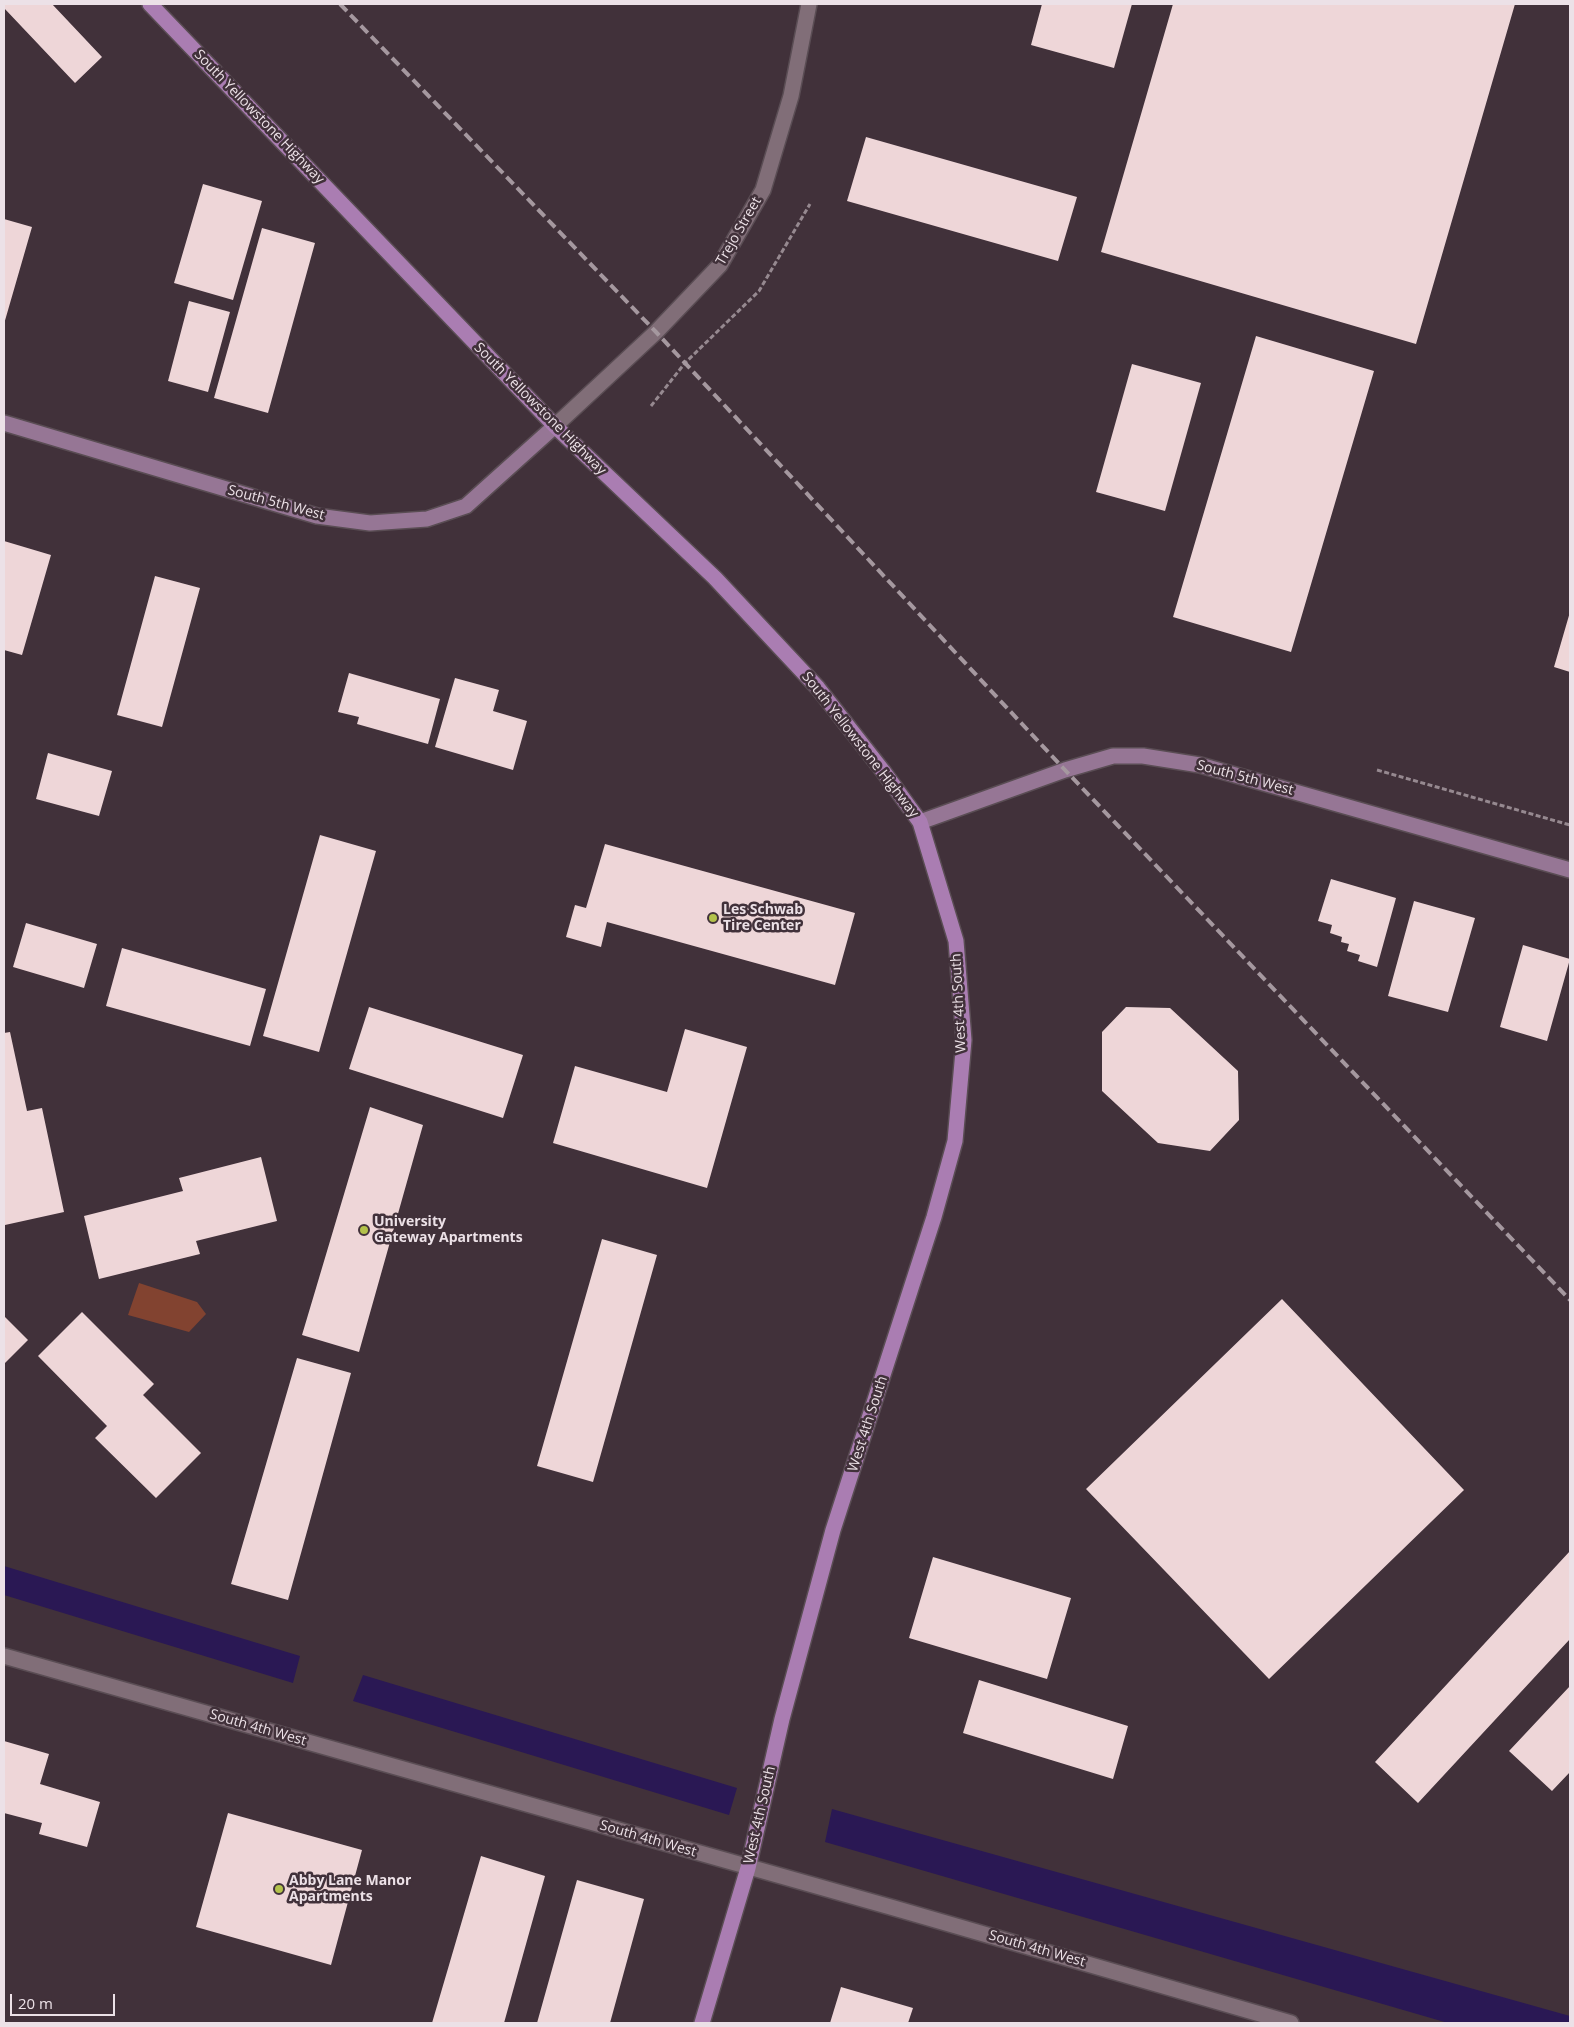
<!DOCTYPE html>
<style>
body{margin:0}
#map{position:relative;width:1574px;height:2027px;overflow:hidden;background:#41313a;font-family:"Open Sans",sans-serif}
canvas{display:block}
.frame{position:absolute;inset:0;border:5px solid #ece1e7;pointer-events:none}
.scale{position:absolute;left:10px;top:1994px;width:105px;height:22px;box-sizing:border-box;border:2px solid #ece1e7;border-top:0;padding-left:6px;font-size:15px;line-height:18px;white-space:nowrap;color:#ece1e7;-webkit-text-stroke:4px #41313a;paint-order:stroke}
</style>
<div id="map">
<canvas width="1574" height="2027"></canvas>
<div class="frame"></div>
<div class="scale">20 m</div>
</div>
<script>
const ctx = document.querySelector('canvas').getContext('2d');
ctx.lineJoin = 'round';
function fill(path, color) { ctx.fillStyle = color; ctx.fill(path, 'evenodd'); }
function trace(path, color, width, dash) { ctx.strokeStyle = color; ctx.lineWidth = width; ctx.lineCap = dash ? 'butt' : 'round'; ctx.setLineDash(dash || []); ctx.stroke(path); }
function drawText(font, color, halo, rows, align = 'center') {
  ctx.font = font + ' "Open Sans",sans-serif'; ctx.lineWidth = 5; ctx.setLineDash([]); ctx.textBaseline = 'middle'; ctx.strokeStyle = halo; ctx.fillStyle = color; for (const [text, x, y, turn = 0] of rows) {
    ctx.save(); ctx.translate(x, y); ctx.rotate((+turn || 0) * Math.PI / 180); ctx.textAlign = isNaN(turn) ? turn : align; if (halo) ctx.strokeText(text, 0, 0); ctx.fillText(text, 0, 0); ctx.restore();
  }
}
fill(new Path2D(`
 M139,1283l58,19 9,12 -17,18 -61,-17z`), '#824330');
fill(new Path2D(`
 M4,1566l296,90 -7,27 -289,-88z
 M363,1675l374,113 -8,27 -376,-114z
 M832,1809l738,207v7h-122l-623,-181z`), '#2a1854');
fill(new Path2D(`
 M4,4h48l50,53 -27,26 -71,-75z
 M1042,4h90l-18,64 -83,-23z
 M1173,4h342l-99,340 -315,-92z
 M866,137l211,60 -19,64 -211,-60z
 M203,184l59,17 -29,99 -59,-17z
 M4,219l28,8 -28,97z
 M262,228l53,15 -47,170 -54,-15z
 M189,301l41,11 -22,80 -40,-11z
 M1256,336l118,35 -83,281 -118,-35z
 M1132,364l69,19 -36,128 -69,-19z
 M4,541l47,14 -29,100 -18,-5z
 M155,576l45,12 -38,139 -45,-12z
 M1570,612v60l-16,-5z
 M349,673l91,26 -12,45 -71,-20 2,-7 -21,-5z
 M455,678l44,12 -6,21 34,10 -14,49 -78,-23z
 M48,753l64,18 -13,45 -63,-17z
 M320,835l56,16 -57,201 -56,-16z
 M605,844l250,69 -20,72 -228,-63 -6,25 -35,-10 9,-32 11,3z
 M1331,879l65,19 -19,69 -19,-6 2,-6 -13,-4 2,-7 -8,-2 1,-5 -12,-4 2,-8 -14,-4z
 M1414,901l61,17 -27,94 -60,-16z
 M26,923l71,21 -13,44 -71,-21z
 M1523,945l47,14 -23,82 -47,-14z
 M122,948l144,41 -16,57 -144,-40z
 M369,1007l154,48 -20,63 -154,-49z
 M1126,1007l44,1 68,63 1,49 -29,31 -52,-8 -56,-52v-59z
 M685,1029l62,18 -40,141 -154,-45 22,-77 92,26z
 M10,1032l17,79 15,-3 22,104 -59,13 -1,-7v-185z
 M370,1107l53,18 -64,227 -57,-17z
 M261,1157l16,64 -81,20 4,13 -101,25 -15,-63 99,-25 -4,-13z
 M602,1239l55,16 -64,227 -56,-16z
 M1282,1299l182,191 -195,189 -183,-190z
 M82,1312l72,72 -11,11 58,58 -45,45 -61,-60 12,-12 -69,-70z
 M4,1316l24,24 -24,24z
 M297,1358l54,15 -63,227 -57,-16z
 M1570,1551v88l-152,164 -43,-41z
 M933,1557l138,41 -24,81 -138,-41z
 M979,1680l149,46 -15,53 -150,-46z
 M1570,1686v86l-18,19 -43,-40z
 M4,1741l45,13 -9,30 60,18 -13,45 -48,-13 3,-11 -38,-10z
 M228,1813l134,37 -31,115 -135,-38z
 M481,1856l64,20 -41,147h-72z
 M577,1880l67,19 -34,124h-73z
 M841,1987l72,21 -5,15h-78z`), '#eed6d8');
const street = new Path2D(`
 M555,426l101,-94 64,-67 43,-75 28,-94 18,-92
 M4,1656l890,252 397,115`);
const secondary = new Path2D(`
 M4,423l313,93 53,7 57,-4 39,-13 89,-80
 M920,822l145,-52 48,-14h30l57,9 370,105`);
const primary = new Path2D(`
 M150,4l405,422 160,152 103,110 65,83 37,51 36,119 8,99 -9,101 -21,76 -101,313 -51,189 -34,149 -46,155`);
trace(street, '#5a4d54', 18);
trace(secondary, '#5a4d54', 18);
trace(primary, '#5a4d54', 18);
trace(new Path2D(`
 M651,406l34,-43 74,-72 51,-87
 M1377,770l193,55`), '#968990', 3, [5, 2.5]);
trace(street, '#816e78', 15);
trace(secondary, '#967695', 15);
trace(primary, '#aa7db2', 15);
trace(new Path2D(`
 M340,4l316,328 409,438 505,530`), '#a5989f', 4, [10, 5]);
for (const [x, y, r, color] of [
 [713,918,5,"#b3c24b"],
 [364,1230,5,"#b3c24b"],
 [279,1889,5,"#b3c24b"]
]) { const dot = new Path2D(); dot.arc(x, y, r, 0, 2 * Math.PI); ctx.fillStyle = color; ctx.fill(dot); trace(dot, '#41313a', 2); }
drawText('14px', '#ece1e7', '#41313a', [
 ["South Yellowstone Highway",259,117,46],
 ["Trejo Street",739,231,-60],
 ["South Yellowstone Highway",540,409,45],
 ["South 5th West",276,503,15],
 ["South Yellowstone Highway",860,745,52],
 ["South 5th West",1245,778,15],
 ["West 4th South",959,1003,-93],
 ["West 4th South",868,1424,-72],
 ["South 4th West",258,1728,16],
 ["West 4th South",760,1815,-77],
 ["South 4th West",648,1839,16],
 ["South 4th West",1037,1949,16]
]);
drawText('bold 14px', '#ece1e7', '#41313a', [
 ["Les Schwab",723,910],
 ["Tire Center",723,926],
 ["University",374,1222],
 ["Gateway Apartments",374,1238],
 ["Abby Lane Manor",289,1881],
 ["Apartments",289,1897]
], 'left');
</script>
